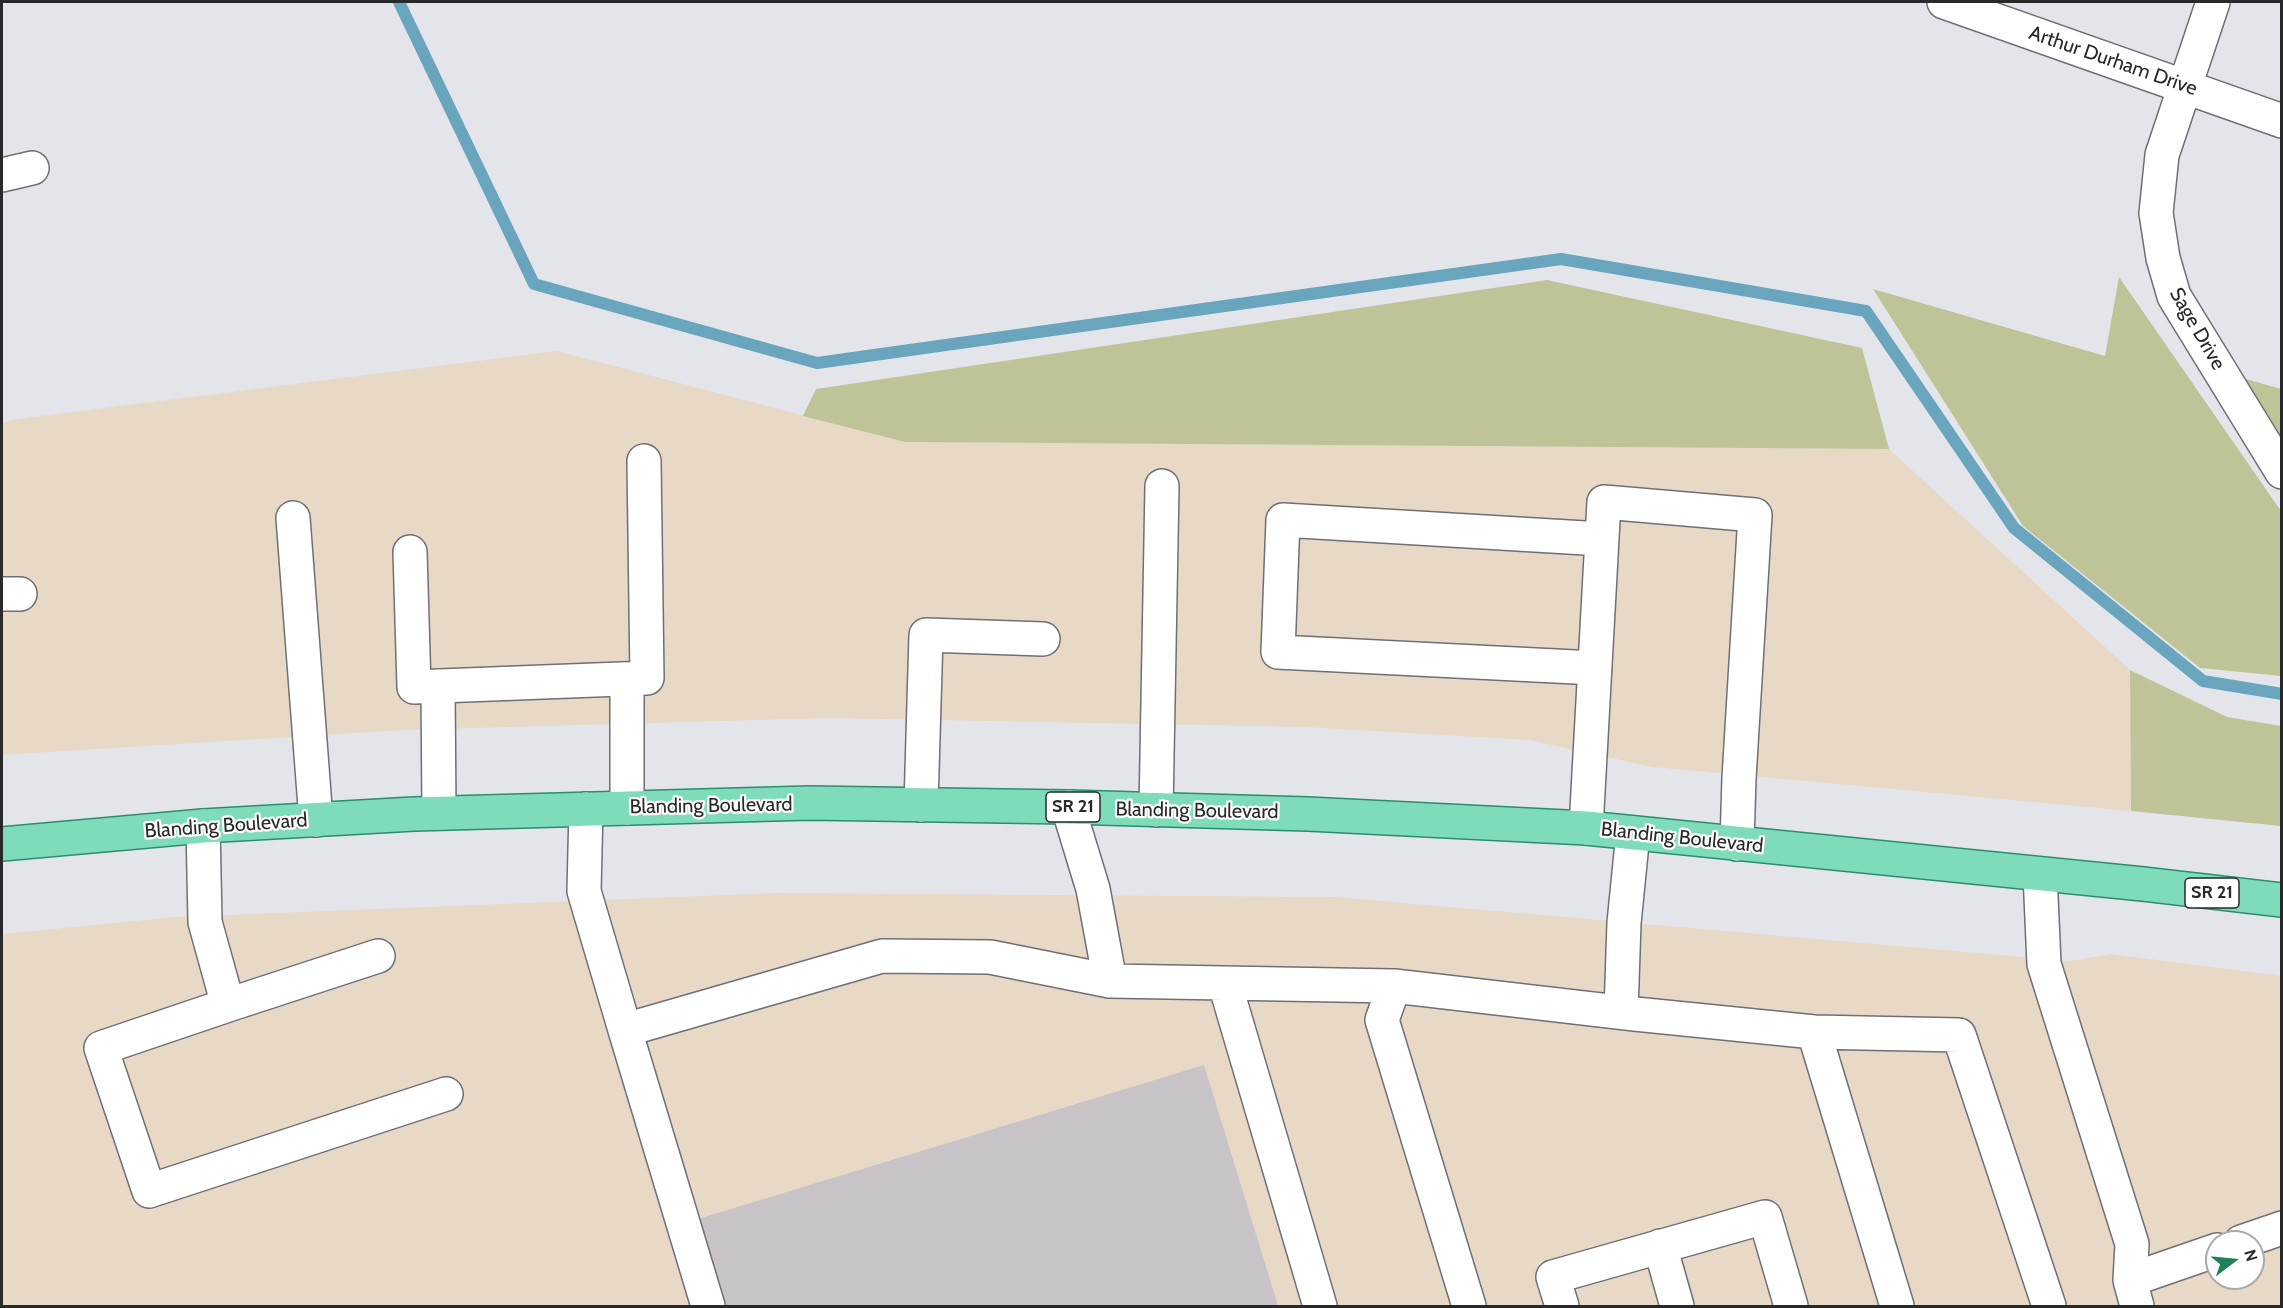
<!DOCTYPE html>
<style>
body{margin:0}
#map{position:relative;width:2283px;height:1308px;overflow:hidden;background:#e4e5eb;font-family:Cabin,sans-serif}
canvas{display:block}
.frame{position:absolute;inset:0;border:3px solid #29292b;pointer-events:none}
.north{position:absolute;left:2205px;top:1230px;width:60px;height:60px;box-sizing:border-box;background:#fff;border:2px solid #a9a9aa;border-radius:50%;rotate:74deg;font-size:16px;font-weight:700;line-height:24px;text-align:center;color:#29292b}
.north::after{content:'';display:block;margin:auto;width:21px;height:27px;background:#208057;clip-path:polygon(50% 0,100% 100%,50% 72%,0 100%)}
</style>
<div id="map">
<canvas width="2283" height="1308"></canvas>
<div class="frame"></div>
<div class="north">N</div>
</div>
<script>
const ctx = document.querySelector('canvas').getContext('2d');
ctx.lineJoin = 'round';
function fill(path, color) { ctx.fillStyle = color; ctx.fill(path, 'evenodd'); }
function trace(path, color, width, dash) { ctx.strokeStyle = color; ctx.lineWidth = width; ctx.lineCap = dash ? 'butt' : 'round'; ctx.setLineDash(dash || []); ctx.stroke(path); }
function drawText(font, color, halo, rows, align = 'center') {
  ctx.font = font + ' Cabin,sans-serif'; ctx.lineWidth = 4.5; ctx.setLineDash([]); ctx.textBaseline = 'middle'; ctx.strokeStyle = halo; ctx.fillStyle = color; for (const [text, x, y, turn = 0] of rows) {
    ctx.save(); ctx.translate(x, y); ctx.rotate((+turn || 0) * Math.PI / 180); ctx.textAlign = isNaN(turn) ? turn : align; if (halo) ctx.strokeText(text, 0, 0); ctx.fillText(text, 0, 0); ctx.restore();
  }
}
fill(new Path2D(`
 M557,351l348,91 984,7 241,221 1,141 -478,-44 -124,-27 -224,-13 -476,-9 -425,12 -402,25v-332l15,-4z
 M776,893l559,4 735,64 41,-7 170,22v330h-2279v-372l174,-17zM2217,1242h36v36h-36z`), '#e7d9c6');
fill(new Path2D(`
 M2119,277l162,234v165l-81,-8 -177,-142 -150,-237 232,67z
 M1547,280l315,68 27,101 -984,-7 -102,-26 13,-27z
 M2239,377l42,12v53z
 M2130,670l97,47 54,9v100l-150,-15z`), '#bfc498');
trace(new Path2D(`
 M399,2l135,282 283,79 744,-104 305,52 148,217 189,153 79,13`), '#6aa5be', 12);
fill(new Path2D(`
 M1204,1065l74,241h-553l-27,-87z`), '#c8c3c7');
const minor = new Path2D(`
 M1944,2l338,119
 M2213,2l-51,153 -6,58 7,45 11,38 108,176
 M2,175l30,-7
 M293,518l23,302
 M410,552l4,135 233,-9 -3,-217
 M2,594h18
 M1595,668l-317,-16 5,-132 319,19
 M627,679v129
 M438,686l1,127
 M921,805l5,-170 117,4
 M1068,807l25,82 17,92
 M586,809l-2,82 41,139
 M1156,810l6,-324
 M203,826l2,96 23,83 -127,43 48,143 297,-97
 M1586,828l18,-326 151,13 -16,263 -2,66
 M2040,874l4,90 88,280 -2,36 7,26
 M1225,984l95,322
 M1394,986l-12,34 87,286
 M228,1005l150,-49
 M1621,1012l3,-89 9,-90
 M1814,1032l83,274
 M2241,1242l41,-14
 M1660,1246l17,60
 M2130,1280l87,-30
 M708,1306l-83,-276 257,-74 108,1 120,24 284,5 241,28 179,18 145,3 90,271
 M1562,1306l-9,-29 212,-60 26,89`);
const major = new Path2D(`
 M2,844l201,-18 211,-12 396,-11 258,4 240,7 278,14 557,56 139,16`);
trace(minor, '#6f6f75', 36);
trace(major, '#2a8e6b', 36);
trace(minor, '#fff', 33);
trace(major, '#7fdcbb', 33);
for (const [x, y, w] of [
 [1073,807,54],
 [2212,893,54]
]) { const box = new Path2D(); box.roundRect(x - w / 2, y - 15, w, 30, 4.5); ctx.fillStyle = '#fff'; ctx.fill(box); trace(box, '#29292b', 1.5); }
drawText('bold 18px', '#29292b', null, [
 ["SR 21",1073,807],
 ["SR 21",2212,893]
]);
drawText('20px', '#29292b', '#fff', [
 ["Arthur Durham Drive",2113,61,19],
 ["Sage Drive",2197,329,60],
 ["Blanding Boulevard",711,806,-1],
 ["Blanding Boulevard",1197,811,1],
 ["Blanding Boulevard",226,826,-4],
 ["Blanding Boulevard",1682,838,6]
]);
</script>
